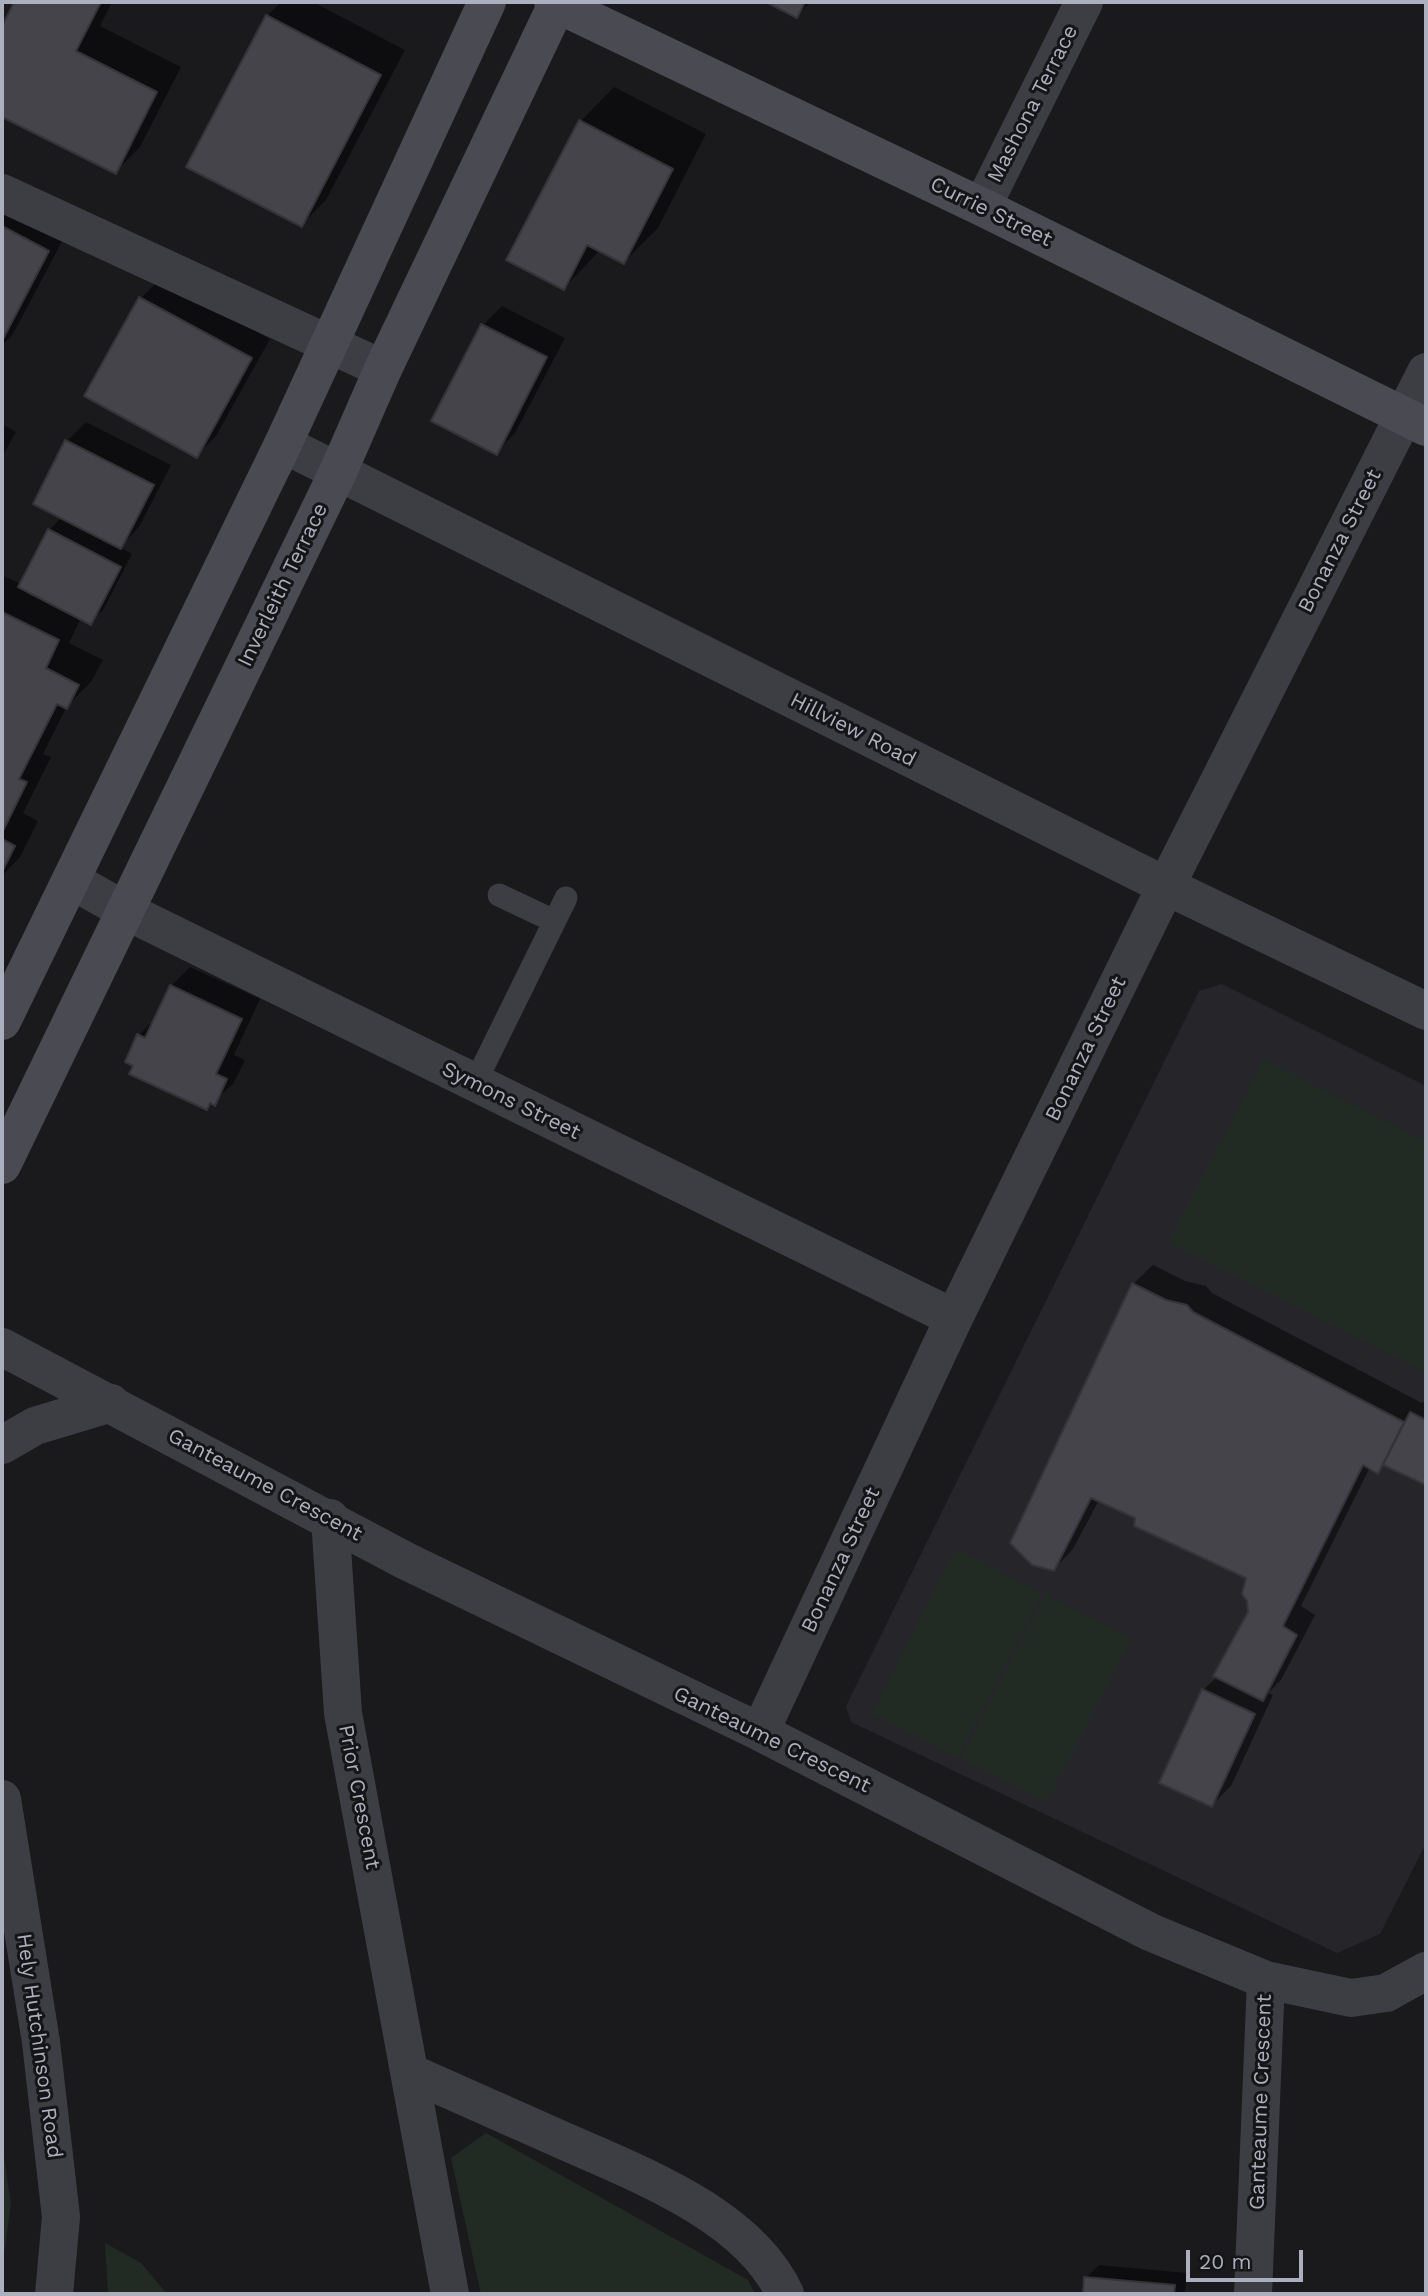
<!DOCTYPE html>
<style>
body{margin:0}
#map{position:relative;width:1428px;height:2296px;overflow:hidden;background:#1a1a1d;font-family:"Work Sans",sans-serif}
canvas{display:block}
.frame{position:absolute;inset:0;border:4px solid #acafbd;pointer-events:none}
.scale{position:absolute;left:1186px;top:2250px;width:117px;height:32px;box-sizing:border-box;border:4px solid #acafbd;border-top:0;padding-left:9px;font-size:21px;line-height:24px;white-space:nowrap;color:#acafbd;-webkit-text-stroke:5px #151518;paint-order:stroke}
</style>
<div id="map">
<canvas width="1428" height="2296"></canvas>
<div class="frame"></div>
<div class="scale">20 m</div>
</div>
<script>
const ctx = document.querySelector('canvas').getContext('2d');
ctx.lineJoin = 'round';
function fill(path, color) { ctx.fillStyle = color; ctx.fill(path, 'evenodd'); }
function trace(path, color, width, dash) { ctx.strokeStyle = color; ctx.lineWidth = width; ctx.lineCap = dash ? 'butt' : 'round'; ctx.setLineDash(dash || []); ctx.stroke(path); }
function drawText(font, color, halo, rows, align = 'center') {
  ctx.font = font + ' "Work Sans",sans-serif'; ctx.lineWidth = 6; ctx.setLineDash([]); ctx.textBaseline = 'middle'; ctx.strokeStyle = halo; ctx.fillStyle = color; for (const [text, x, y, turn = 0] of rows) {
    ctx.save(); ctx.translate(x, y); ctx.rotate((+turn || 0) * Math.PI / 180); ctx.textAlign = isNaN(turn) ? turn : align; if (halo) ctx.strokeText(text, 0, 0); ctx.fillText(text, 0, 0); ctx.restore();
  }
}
fill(new Path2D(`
 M1222,984l204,102v757l-46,91 -43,19 -486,-231 -5,-16 353,-715z`), '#26262a');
fill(new Path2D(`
 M1264,1059l162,83v231l-257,-131z
 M956,1549l86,44 -84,164 -86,-44z
 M1045,1594l86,44 -84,164 -86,-44z
 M486,2133l262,147 7,14h-274l-30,-136z
 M2,2144l9,60 -9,64z
 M105,2243l36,20 26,31h-59z`), '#212b24');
fill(new Path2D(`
 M16,2h96l-12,24 81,41 -41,80 -25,25 -113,-57v-85z
 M281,2h32l92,48 -79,150 -25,25 -112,-59 78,-150z
 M769,2h41l-13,14z
 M614,87l92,47 -48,94 -34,34 -24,-12 -36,38 16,-166z
 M2,198l65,34 -54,102 -11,12z
 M160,279l110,60 -54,97 -19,19 -110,-60 54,-97z
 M502,306l63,32 -50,95 -19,19 -63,-32 50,-95z
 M86,422l85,43 -32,62 -19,20 12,7 -29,56 -13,12 -9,-4 -12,25 34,17 -12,22 -24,24 -24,48 8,3 -28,56 15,8 -18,36 -18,19v-301l19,9 28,-54 13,-13 5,-76z
 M2,424l14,8 -14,25z
 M190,967l70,32 -26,56 11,5 -12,24 -27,24 -71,-43 4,-30 18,-18 14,-31z
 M1153,1265l32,16 21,5 6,7 210,110 4,-4v84l-41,-19 -7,7 -8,-4 -69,139 14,9 -34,65 -13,13 5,2 -42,91 -19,19 -9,-115 15,-14 31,-63 -1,-36 -149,-77 -26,49 -19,20 79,-285z
 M1099,2265l88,8 -2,21h-100l1,-16z`), '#0007');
const building = new Path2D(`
 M14,2h87l-25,49 81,41 -41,82 -114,-57v-91z
 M766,2h39l-8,16z
 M266,15l115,60 -79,152 -116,-60z
 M579,120l94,49 -49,95 -37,-19 -23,45 -58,-30z
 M2,226l47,25 -47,90z
 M139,297l113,61 -55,100 -113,-62z
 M481,324l66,33 -50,98 -66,-34z
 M65,440l89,45 -33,64 -88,-45z
 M48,529l73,38 -30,58 -73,-38z
 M2,612l57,28 -13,28 33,17 -12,24 -10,-5 -38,75 8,3 -25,51z
 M2,839l13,7 -13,26z
 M170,985l72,34 -26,55 11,5 -12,27 -5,-3 -3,7 -78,-36 4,-8 -8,-4 12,-28 8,4z
 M1132,1283l34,17 21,5 6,7 211,110 -26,52 -15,-9 -80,161 14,9 -34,66 -50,-25 35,-64 -1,-11 -5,-7 4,-16 -112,-52 1,-8 -44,-20 -37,73 -22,-6 -22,-22z
 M1410,1412l16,8v65l-43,-20z
 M1202,1689l53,25 -43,93 -53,-24z
 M1084,2277l91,8 -1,9h-91z`);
fill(building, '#44444a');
trace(building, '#353439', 2);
trace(new Path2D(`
 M499,895l55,26
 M475,1083l91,-185`), '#3d3d44', 23);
trace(new Path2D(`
 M2,193l381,176
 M982,207l102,-205
 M283,444l883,442 260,125
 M71,880l53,30 830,408
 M2,1347l404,214 354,171 390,200 116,48 85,18 35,-5 40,-22
 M2,1445l33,-19 76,-23
 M330,1518l13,195 107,581
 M760,1732l194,-414 212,-432 260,-514
 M2,1799l39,243 20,175 -7,77
 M411,2073c50,22 101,45 151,67 76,34 186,74 223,154
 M1253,2294l13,-314`), '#3d3d44', 38);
trace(new Path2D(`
 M553,2l429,205 444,220
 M2,1021l281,-577 204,-442
 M2,1165l336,-693 45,-103 175,-367`), '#494a52', 38);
drawText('21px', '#acafbd', '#151518', [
 ["Mashona Terrace",1033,104,-63],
 ["Currie Street",991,212,26],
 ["Bonanza Street",1340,541,-63],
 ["Inverleith Terrace",283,585,-64],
 ["Hillview Road",853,730,27],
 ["Bonanza Street",1086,1049,-64],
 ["Symons Street",511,1101,26],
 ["Ganteaume Crescent",265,1485,28],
 ["Bonanza Street",841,1560,-65],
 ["Ganteaume Crescent",772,1740,26],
 ["Prior Crescent",359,1797,79],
 ["Hely Hutchinson Road",39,2046,82],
 ["Ganteaume Crescent",1261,2102,-88]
]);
</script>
